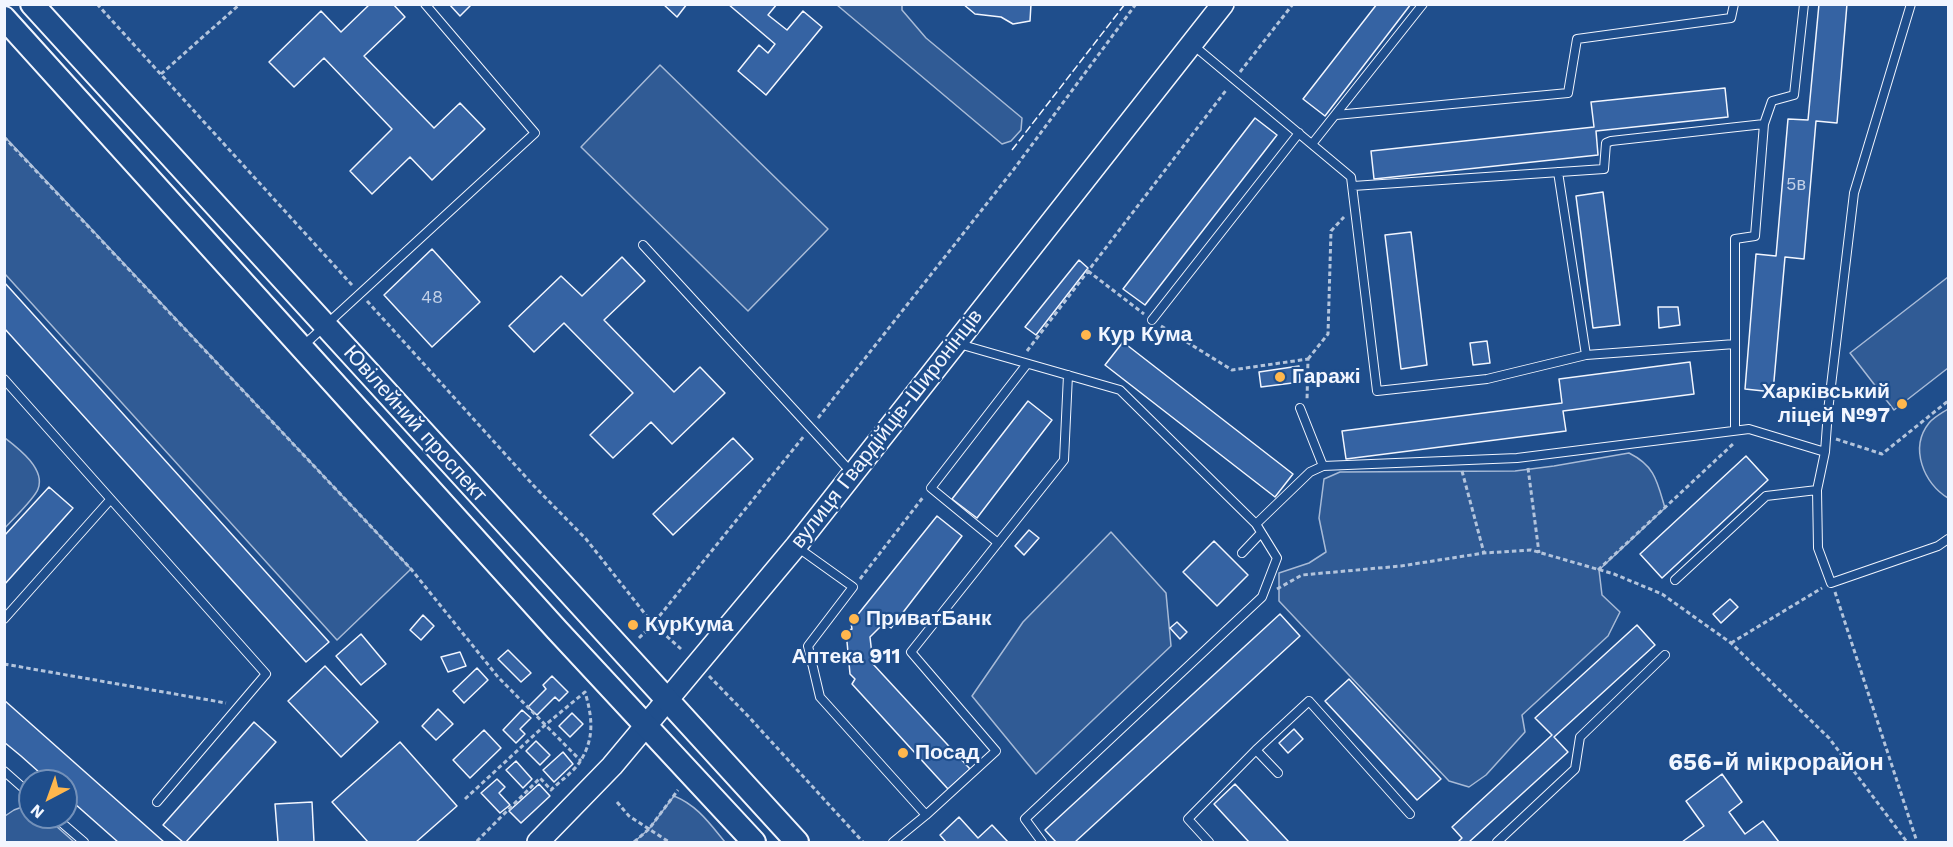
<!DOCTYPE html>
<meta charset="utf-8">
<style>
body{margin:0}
#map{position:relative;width:1953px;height:847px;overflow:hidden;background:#1f4e8c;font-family:"Work Sans",sans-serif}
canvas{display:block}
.frame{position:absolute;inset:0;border:6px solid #f2f6ff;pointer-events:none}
.north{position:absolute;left:18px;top:769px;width:60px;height:60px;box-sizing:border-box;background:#1f4e8c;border:2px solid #7391ba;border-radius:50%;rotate:221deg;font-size:16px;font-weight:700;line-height:24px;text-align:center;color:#f2f6ff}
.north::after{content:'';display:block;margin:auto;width:21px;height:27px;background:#ffb74d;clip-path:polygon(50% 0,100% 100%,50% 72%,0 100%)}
</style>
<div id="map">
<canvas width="1953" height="847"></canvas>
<div class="frame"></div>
<div class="north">N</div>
</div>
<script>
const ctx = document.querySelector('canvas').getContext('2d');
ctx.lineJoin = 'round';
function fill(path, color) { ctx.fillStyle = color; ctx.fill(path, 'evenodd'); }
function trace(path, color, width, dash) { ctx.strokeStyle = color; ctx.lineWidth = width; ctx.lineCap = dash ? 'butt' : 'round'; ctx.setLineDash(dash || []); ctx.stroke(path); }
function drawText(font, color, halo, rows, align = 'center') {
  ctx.font = font + ' "Work Sans",sans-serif'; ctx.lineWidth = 4.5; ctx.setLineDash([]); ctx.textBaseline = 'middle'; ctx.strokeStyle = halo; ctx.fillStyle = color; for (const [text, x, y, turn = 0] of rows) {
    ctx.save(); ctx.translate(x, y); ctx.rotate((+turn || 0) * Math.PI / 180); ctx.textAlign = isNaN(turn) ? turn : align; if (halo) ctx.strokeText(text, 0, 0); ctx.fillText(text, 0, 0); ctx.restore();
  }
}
const green = new Path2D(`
 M837,5h65v5l24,28 96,80 -1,12 -10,11 -9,3z
 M660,65l168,164 -80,82 -167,-164z
 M5,137l406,432 -74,71 -332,-366z
 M1948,277v91l-54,42 -44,-57z
 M1948,409v89c-24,-14 -39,-50 -19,-75 5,-6 13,-10 19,-14z
 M5,438c13,10 41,31 33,51 -3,9 -26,31 -33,39z
 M1629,453c26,13 28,28 36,55l-66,62 3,25 18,17 -12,24 -86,79 3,17 -39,43 -17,12 -20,-6 -170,-180v-28l30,-10 17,-11 -7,-34 5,-39 16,-7 175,-1 39,-5z
 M1111,532l55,61 5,53 -135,128 -64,-78 51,-74z
 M674,796c23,9 36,28 51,46h-91l15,-13z
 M30,804v13h16l28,25h-69v-26l9,-6z`);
fill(green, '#305b95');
trace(green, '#a8bbd7', 1.5);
const building = new Path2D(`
 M370,4h23l12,13 -41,39 70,72 26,-25 25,26 -53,51 -22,-23 -38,37 -22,-23 42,-42 -68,-71 -30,29 -25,-25 52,-51 20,21z
 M449,4h23l-12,12z
 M663,4h24l-10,13z
 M728,4h49l-9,11 19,15 16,-19 19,16 -56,68 -28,-24 21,-26 9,8 7,-9z
 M963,4h68l-1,17 -17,3 -12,-7 -26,-3z
 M1377,4h34l-86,112 -22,-17z
 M1819,4h28l-10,119 -21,-2 -12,138 -19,-2 -12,135 -28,-3 11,-135 20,2 12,-137 20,1z
 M1725,88l3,29 -132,14 2,24 -224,24 -3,-28 223,-24 -3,-25z
 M1255,118l22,17 -132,170 -22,-16z
 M1603,192l17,133 -27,3 -17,-132z
 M1411,232l16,133 -26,4 -16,-134z
 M432,249l48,53 -48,45 -48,-52z
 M622,257l23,24 -41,39 70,72 26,-25 25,26 -53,51 -21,-22 -38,36 -23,-23 43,-42 -69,-70 -30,29 -25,-26 52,-50 21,20z
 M1079,260l9,8 -52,67 -11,-8z
 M4,282l325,360 -23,20 -302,-334z
 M1658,307h20l2,18 -21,3z
 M1487,341l3,22 -17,2 -3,-22z
 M1123,342l170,132 -18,23 -170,-132z
 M1690,362l4,32 -131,17 3,20 -220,28 -4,-28 220,-28 -3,-24z
 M1299,366l1,16 -39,5 -2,-15z
 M1028,401l24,19 -75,98 -25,-19z
 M733,438l20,21 -80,76 -20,-21z
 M1746,456l22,24 -106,98 -22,-24z
 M49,487l24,21 -69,77v-49z
 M937,516l25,20 -71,92 -7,-5 -14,14 3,27 97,105 -22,20 -96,-105 3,-5 -5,-5 -4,-43 6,-2 -1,-6z
 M1029,530l10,8 -15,17 -9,-9z
 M1214,541l34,34 -31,31 -34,-34z
 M1730,599l8,8 -17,16 -8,-9z
 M1280,614l20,22 -225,206h-19l-11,-12z
 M423,615l11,11 -13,14 -11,-10z
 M1177,622l10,10 -7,7 -10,-11z
 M1637,625l18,20 -101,92 14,15 -99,90h-11l4,-4 -10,-11 100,-92 -17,-17z
 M361,634l25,30 -25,21 -25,-29z
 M508,650l23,23 -10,9 -23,-23z
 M460,652l6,14 -18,6 -7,-15z
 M325,666l53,56 -37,35 -53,-56z
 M477,668l11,12 -24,23 -11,-12z
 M552,676l16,16 -9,9 -4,-4 -18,18 -9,-8 18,-18 -3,-4z
 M1349,679l92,100 -24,21 -92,-99z
 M4,700l160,142h-46l-52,-46v-15h-17l-28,-25 -17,-14z
 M438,709l15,15 -17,16 -14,-14z
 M522,710l9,8 -11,11 5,5 -9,9 -13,-13z
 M572,713l11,11 -13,13 -11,-11z
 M254,722l22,20 -90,100h-3l-20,-17z
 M1294,729l9,10 -15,14 -9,-10z
 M484,730l17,18 -31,30 -17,-18z
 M536,741l14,14 -10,10 -14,-14z
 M400,742l57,64 -41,36h-48l-36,-40z
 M563,752l10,12 -19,18 -11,-12z
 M516,761l16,18 -9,9 -17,-18z
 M1722,774l20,28 -13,10 16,22 18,-13 16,21h-97l22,-16 -18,-25z
 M497,779l8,8 -6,6 11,12 -10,8 -19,-20z
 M539,784l11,12 -29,27 -12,-12z
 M1235,784l54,58h-40l-24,-26 -11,-12z
 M312,802l2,40h-36l-3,-38z
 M959,817l19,21 14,-13 16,17h-62l-6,-7z`);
fill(building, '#3563a3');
trace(building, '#f2f6ff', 1.5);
const lane = new Path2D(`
 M1911,4l-57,189 -26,218 -3,41 -8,38 1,58 13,35 107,-37 10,-7
 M1193,45l158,132 26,214 110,-12 99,-24 149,-11
 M1336,115l232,-22 9,-54 154,-21 3,-14
 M1312,144l111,-140
 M1558,172l28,183
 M1353,186l251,-17 2,-26 5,-2 153,-17
 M643,245l208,227
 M1152,320l147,-187
 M959,344l161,46 136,134 54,-52 13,-6 194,-8 232,-29 76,23
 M303,346l232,-213 -110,-129
 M4,379l262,295 -109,128
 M1300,408l23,58
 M1735,430v-191l20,-3 9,-112 8,-23 22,-6 10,-91
 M998,543l-67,-55 96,-124
 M797,547l56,40 -45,59 12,51 106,118 -33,27
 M1242,553l19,-20
 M1675,580l91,-84 51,-6
 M4,619l106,-119
 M1256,750l22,23
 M4,771l26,23
 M926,815l70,-64 -85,-99 153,-192 4,-85
 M55,817l29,25
 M1042,842l-17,-23 237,-222 15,-39 -21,-34
 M1209,842l-21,-23 68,-69 53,-49 101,113
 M1497,842l78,-73 5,-32 85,-82`);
const secondary = new Path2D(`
 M538,842l74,-76 184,-220 427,-542`);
const primary = new Path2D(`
 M32,4l765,838
 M4,18l553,612 197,212`);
trace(lane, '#f2f6ff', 10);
trace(secondary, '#f2f6ff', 24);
trace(primary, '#f2f6ff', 26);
trace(new Path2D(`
 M97,4l255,281
 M1240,72l53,-68
 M161,74l79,-70
 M4,137l407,432 87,108 83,84
 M1088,271l56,43
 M367,301l167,185 52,53 67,85 28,25
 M1161,326l71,44 76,-11 -1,41
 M1027,351l200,-262
 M1308,359l20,-25 3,-103 13,-14
 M818,418l196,-249 122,-165
 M1836,439l46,15 66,-53
 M1528,468l11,85
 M1462,471l22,82
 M1598,570l135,-126
 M860,579l64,-83
 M1277,589l25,-14 99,-9 83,-13 47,-3 83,24 48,20 69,49 98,95 78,104
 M1835,592l82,250
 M639,638l14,-14 151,-188
 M1731,643l91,-55
 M4,664l222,39
 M709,676l39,40 115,126
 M465,799l79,-73 41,-34c7,24 10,45 -4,68 -6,11 -21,21 -30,30l-11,-12 -64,64
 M617,802l12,14 40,26
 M634,842l15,-13 29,-39`), '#b3c4dc', 3, [4.5, 3]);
trace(lane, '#1f4e8c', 8);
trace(secondary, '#1f4e8c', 21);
trace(primary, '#1f4e8c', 22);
trace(new Path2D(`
 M1012,150l113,-146`), '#f2f6ff', 1.5, [8, 3]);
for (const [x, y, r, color] of [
 [1086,335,6,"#ffb74d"],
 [1280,377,6,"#ffb74d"],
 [1902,404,6,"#ffb74d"],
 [854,619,6,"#ffb74d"],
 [633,625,6,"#ffb74d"],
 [846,635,6,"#ffb74d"],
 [903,753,6,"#ffb74d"]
]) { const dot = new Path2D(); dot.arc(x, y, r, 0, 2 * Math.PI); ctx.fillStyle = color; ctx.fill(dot); trace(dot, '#1f4e8c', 2); }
drawText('18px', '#c3d1e8', null, [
 ["5в",1796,185],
 ["48",432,298]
]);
drawText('bold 21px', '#f2f6ff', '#1f4e8c', [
 ["Кур Кума",1098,335],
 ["Гаражі",1292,377],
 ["Харківський",1890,392,"right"],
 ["ліцей №97",1890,416,"right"],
 ["ПриватБанк",866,619],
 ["КурКума",645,625],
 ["Аптека 911",846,657,"center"],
 ["Посад",915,753]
], 'left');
drawText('21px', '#f2f6ff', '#1f4e8c', [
 ["Ювілейний проспект",415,424,48],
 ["вулиця Гвардійців-Широнінців",887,429,-52]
]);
drawText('bold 24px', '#f2f6ff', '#1f4e8c', [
 ["656-й мікрорайон",1776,763]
]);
</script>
